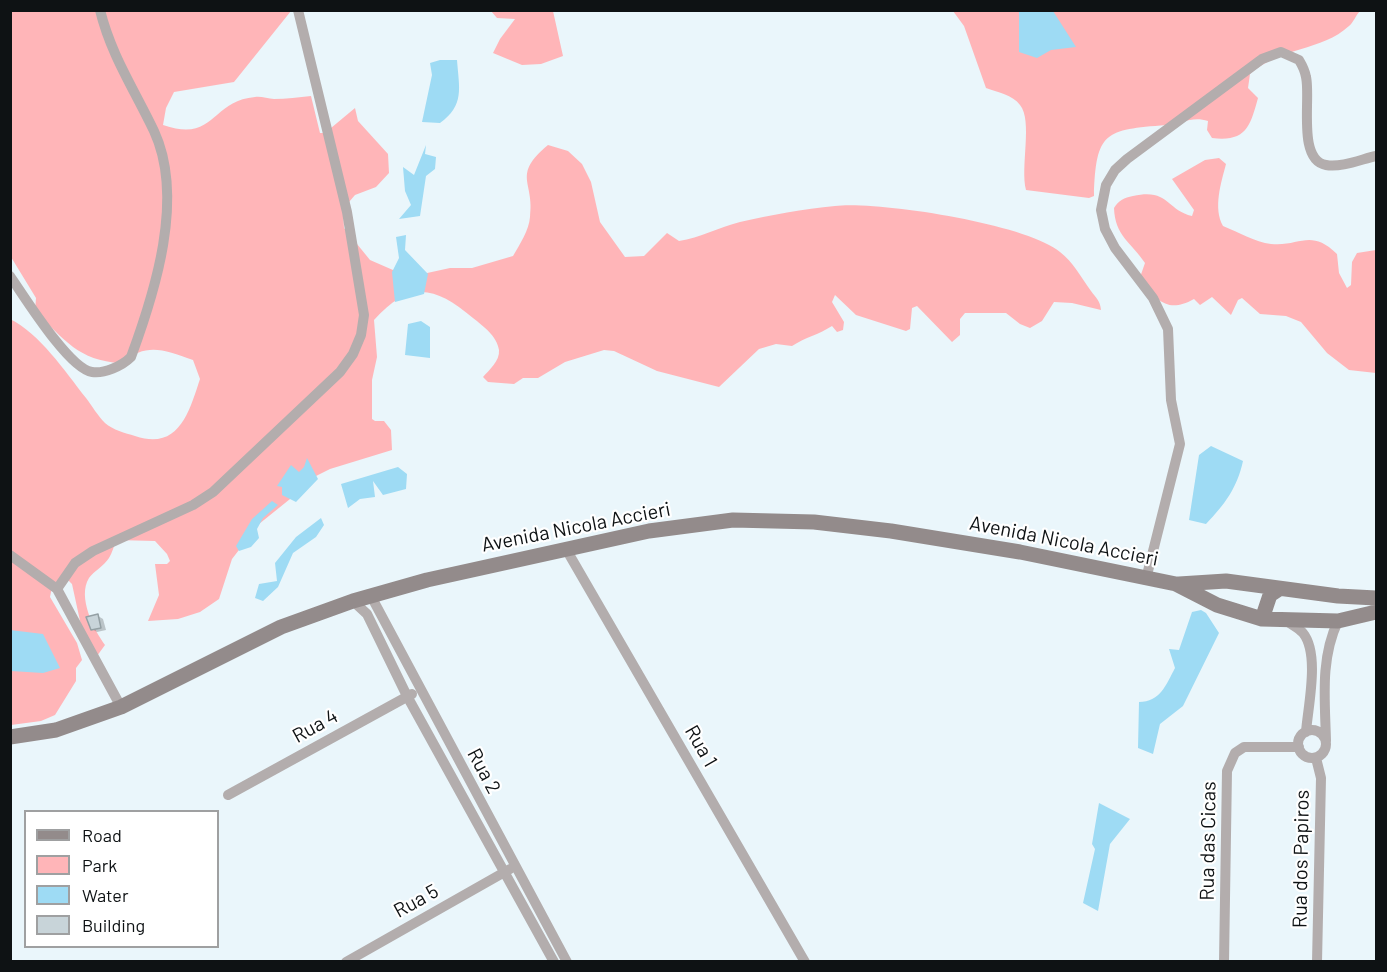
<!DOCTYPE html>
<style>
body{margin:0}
#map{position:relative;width:1387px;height:972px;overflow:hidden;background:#eaf6fb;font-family:Barlow,sans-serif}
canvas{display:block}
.frame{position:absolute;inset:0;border:12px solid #0e1214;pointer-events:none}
.legend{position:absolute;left:24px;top:810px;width:195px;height:138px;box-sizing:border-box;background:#fff;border:2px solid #9fa0a1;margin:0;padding:8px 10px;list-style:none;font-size:18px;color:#0e1214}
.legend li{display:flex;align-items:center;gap:12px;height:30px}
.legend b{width:30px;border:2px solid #9fa0a1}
</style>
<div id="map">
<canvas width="1387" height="972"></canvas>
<div class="frame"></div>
<ul class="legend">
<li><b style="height:8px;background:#938b8b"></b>Road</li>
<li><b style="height:16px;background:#ffb5b8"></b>Park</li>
<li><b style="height:16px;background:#9edbf4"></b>Water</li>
<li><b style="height:16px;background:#c8d4d9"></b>Building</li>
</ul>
</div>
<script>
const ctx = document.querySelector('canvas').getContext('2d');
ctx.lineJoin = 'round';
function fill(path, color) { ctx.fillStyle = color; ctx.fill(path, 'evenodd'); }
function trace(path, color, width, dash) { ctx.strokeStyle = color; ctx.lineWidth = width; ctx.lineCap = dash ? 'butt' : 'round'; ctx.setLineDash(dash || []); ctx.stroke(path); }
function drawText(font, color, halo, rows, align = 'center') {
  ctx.font = font + ' Barlow,sans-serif'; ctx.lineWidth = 4.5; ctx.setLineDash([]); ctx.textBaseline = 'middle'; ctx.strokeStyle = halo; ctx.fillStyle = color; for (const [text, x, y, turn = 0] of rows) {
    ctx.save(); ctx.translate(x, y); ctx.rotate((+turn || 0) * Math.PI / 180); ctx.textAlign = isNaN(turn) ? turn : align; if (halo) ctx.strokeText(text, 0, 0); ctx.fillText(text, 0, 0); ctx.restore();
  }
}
fill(new Path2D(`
 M11,10l280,1 -57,71 -60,10 -8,16 -3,17c53,18 47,-24 92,-28 6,-1 13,2 19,2 12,0 25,-2 37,-3l9,37h5l30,-25 3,13 30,33 1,19 -13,14 -21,8 -12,14 1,19 26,32 39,17 41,-9h22l41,-12c7,-12 16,-26 17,-39 5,-36 -19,-41 18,-72l20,6 14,13 9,18 9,40 25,35 19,-1 23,-23 12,8c21,-3 40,-14 61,-19 30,-7 64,-13 95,-16 44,-5 192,18 225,46 13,10 21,25 31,39 5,7 9,9 10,19l-29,-7 -18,-1 -12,19 -12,7 -10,-4 -14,-11h-41l-5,6v16l-8,7 -35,-36 -5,2 -2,21 -4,2 -50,-16 -21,-20 -3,7 12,20 -1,8 -6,2 -5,-6c-14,9 -26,11 -40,20l-16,-2 -17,5 -40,38 -62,-16 -43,-20 -10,-1 -39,12 -27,16h-15l-9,6 -26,-2 -5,-5c6,-7 17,-16 16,-27 -2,-14 -16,-24 -26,-32 -38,-32 -63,-38 -99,2l3,37 -5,23v39l3,2h9l7,9 1,20 -62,19 -22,11 -13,15 -36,29 -27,35 -13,40 -19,13 -22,7 -30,2 11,-26 -4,-31h12l3,-3 -3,-7 -12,-13 -39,-1c-2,6 -4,13 -7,18 -5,8 -15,13 -20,20 -12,19 5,52 16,67l-8,11 -15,-26 -10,-46 -5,-5 -15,8 -2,10 27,46 5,17 -6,8v13l-21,34 -14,6 -30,4 -1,-406c30,15 54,51 76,79 6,8 12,18 19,25 8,7 20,10 30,13 44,15 54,-24 65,-57l-7,-19c-30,-10 -45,-18 -72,3 -43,-2 -56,-24 -86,-51l1,-14 -25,-41z
 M491,11h62l10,45 -22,8 -19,1 -29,-12 7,-14 15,-20 -18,-1z
 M953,11h407c-4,4 -7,12 -11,15 -27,25 -69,21 -99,48l-2,14 10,10c-8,29 -12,44 -46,40l-5,-8 1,-9c-15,-5 -26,2 -42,4 -61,5 -70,6 -72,71l-5,2 -63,-8c-6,-23 7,-69 -6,-85 -7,-10 -23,-13 -34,-17l-22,-62z
 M1219,158l7,6c-5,19 -13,44 -3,62 15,6 32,16 48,18 29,3 39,-16 66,10l2,19 8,15 4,-3 1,-23 5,-9 19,-3v123l-27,-3 -22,-17 -26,-31 -15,-6 -26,-2 -18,-16 -4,2 -7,15 -19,-18 -12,8 -6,-6c-27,15 -34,1 -56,-16l7,-20c-14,-21 -30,-27 -31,-55 5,-8 10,-10 19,-12 36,-8 33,14 59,20l2,-6 -22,-31 33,-19z`), '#ffb5b8');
fill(new Path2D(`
 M1019,11h34l23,36 -25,3 -14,8 -18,-6z
 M440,60h17c2,28 8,45 -17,63l-18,-1 10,-47 -2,-12z
 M426,145l-1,9 11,3 -1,12 -9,7 -6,40 -21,3 12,-14 -6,-14 -2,-24 11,8z
 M406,235l-1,15 23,24 -4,20 -29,8 -3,-30 7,-14 -3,-21z
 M421,321l9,6v31l-25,-3 3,-31z
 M1211,446l32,15c-6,27 -18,43 -37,63l-17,-4 10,-65z
 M307,458l11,21 -22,23 -14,-7v-8l-5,-1 14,-21 8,7 5,-5z
 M398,467l9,7 -1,15 -23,6 -10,-14 2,16 -15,2 -12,9 -7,-24z
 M272,501l6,4 -15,13 -6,11 2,9 -8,9 -12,4 -3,-5 16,-27z
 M321,518l3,7 -8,12 -23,16 -15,34 -15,14 -8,-3 4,-14 18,-3 -2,-18 21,-26z
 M1201,610l5,3 13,20 -36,73 -23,18 -7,30 -15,-6 1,-46c21,0 27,-17 36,-34l-6,-19 10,1 13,-38z
 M10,630l33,4 17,34 -17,5 -32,-2z
 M1099,803l31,16 -20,25 -12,67 -15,-8 12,-54 -3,-5z`), '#9edbf4');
fill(new Path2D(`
 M98,616l5,3 3,11 -9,2 -5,-3z`), '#0003');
const building = new Path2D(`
 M98,614l3,14 -10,2 -5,-13z`);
fill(building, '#c8d4d9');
trace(building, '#94a0a4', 1.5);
trace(new Path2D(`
 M10,276c14,20 59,93 82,96 12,2 30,-6 39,-15 24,-65 54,-159 23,-226 -20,-42 -43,-76 -54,-121
 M566,549l239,413
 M10,555l47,34
 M1146,579l34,-135 -9,-44 -3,-71 -15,-31 -38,-50 -10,-19 -4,-19 5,-25 9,-15 12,-11 135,-100 19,-7 18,8c3,5 6,11 7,17 5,21 -9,83 20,88 15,3 36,-6 50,-9
 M371,596l196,366
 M353,601l14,13 40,82 147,266
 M1287,621c5,4 12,7 16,12 17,21 5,73 3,99
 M121,707l-64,-118 18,-26 18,-12 100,-46 20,-13 127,-120 13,-18 8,-19 3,-20 -17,-103 -49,-202
 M1298 744a14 14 0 1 1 28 0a14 14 0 1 1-28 0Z
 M1326,741c-1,-41 -6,-82 12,-120
 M1316,758l5,20 -4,184
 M228,795l184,-101
 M346,962l164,-93
 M1224,962l3,-191 8,-18 9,-6h55`), '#b3adad', 10);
trace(new Path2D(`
 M1179,584l47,-3 112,15 38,2
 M1262,619l8,-24 9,-6
 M10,737l46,-7 65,-23 160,-80 72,-26 74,-21 222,-49 84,-11 81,2 77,9 129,21 156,32 41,21 45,14 76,2 38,-9`), '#938b8b', 15);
drawText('20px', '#0e1214', '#fff', [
 ["Avenida Nicola Accieri",576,527,-11],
 ["Avenida Nicola Accieri",1064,541,11],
 ["Rua 4",315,726,-29],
 ["Rua 1",701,746,60],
 ["Rua 2",484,771,62],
 ["Rua das Cicas",1208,841,-89],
 ["Rua dos Papiros",1301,859,-89],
 ["Rua 5",416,901,-29]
]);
</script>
